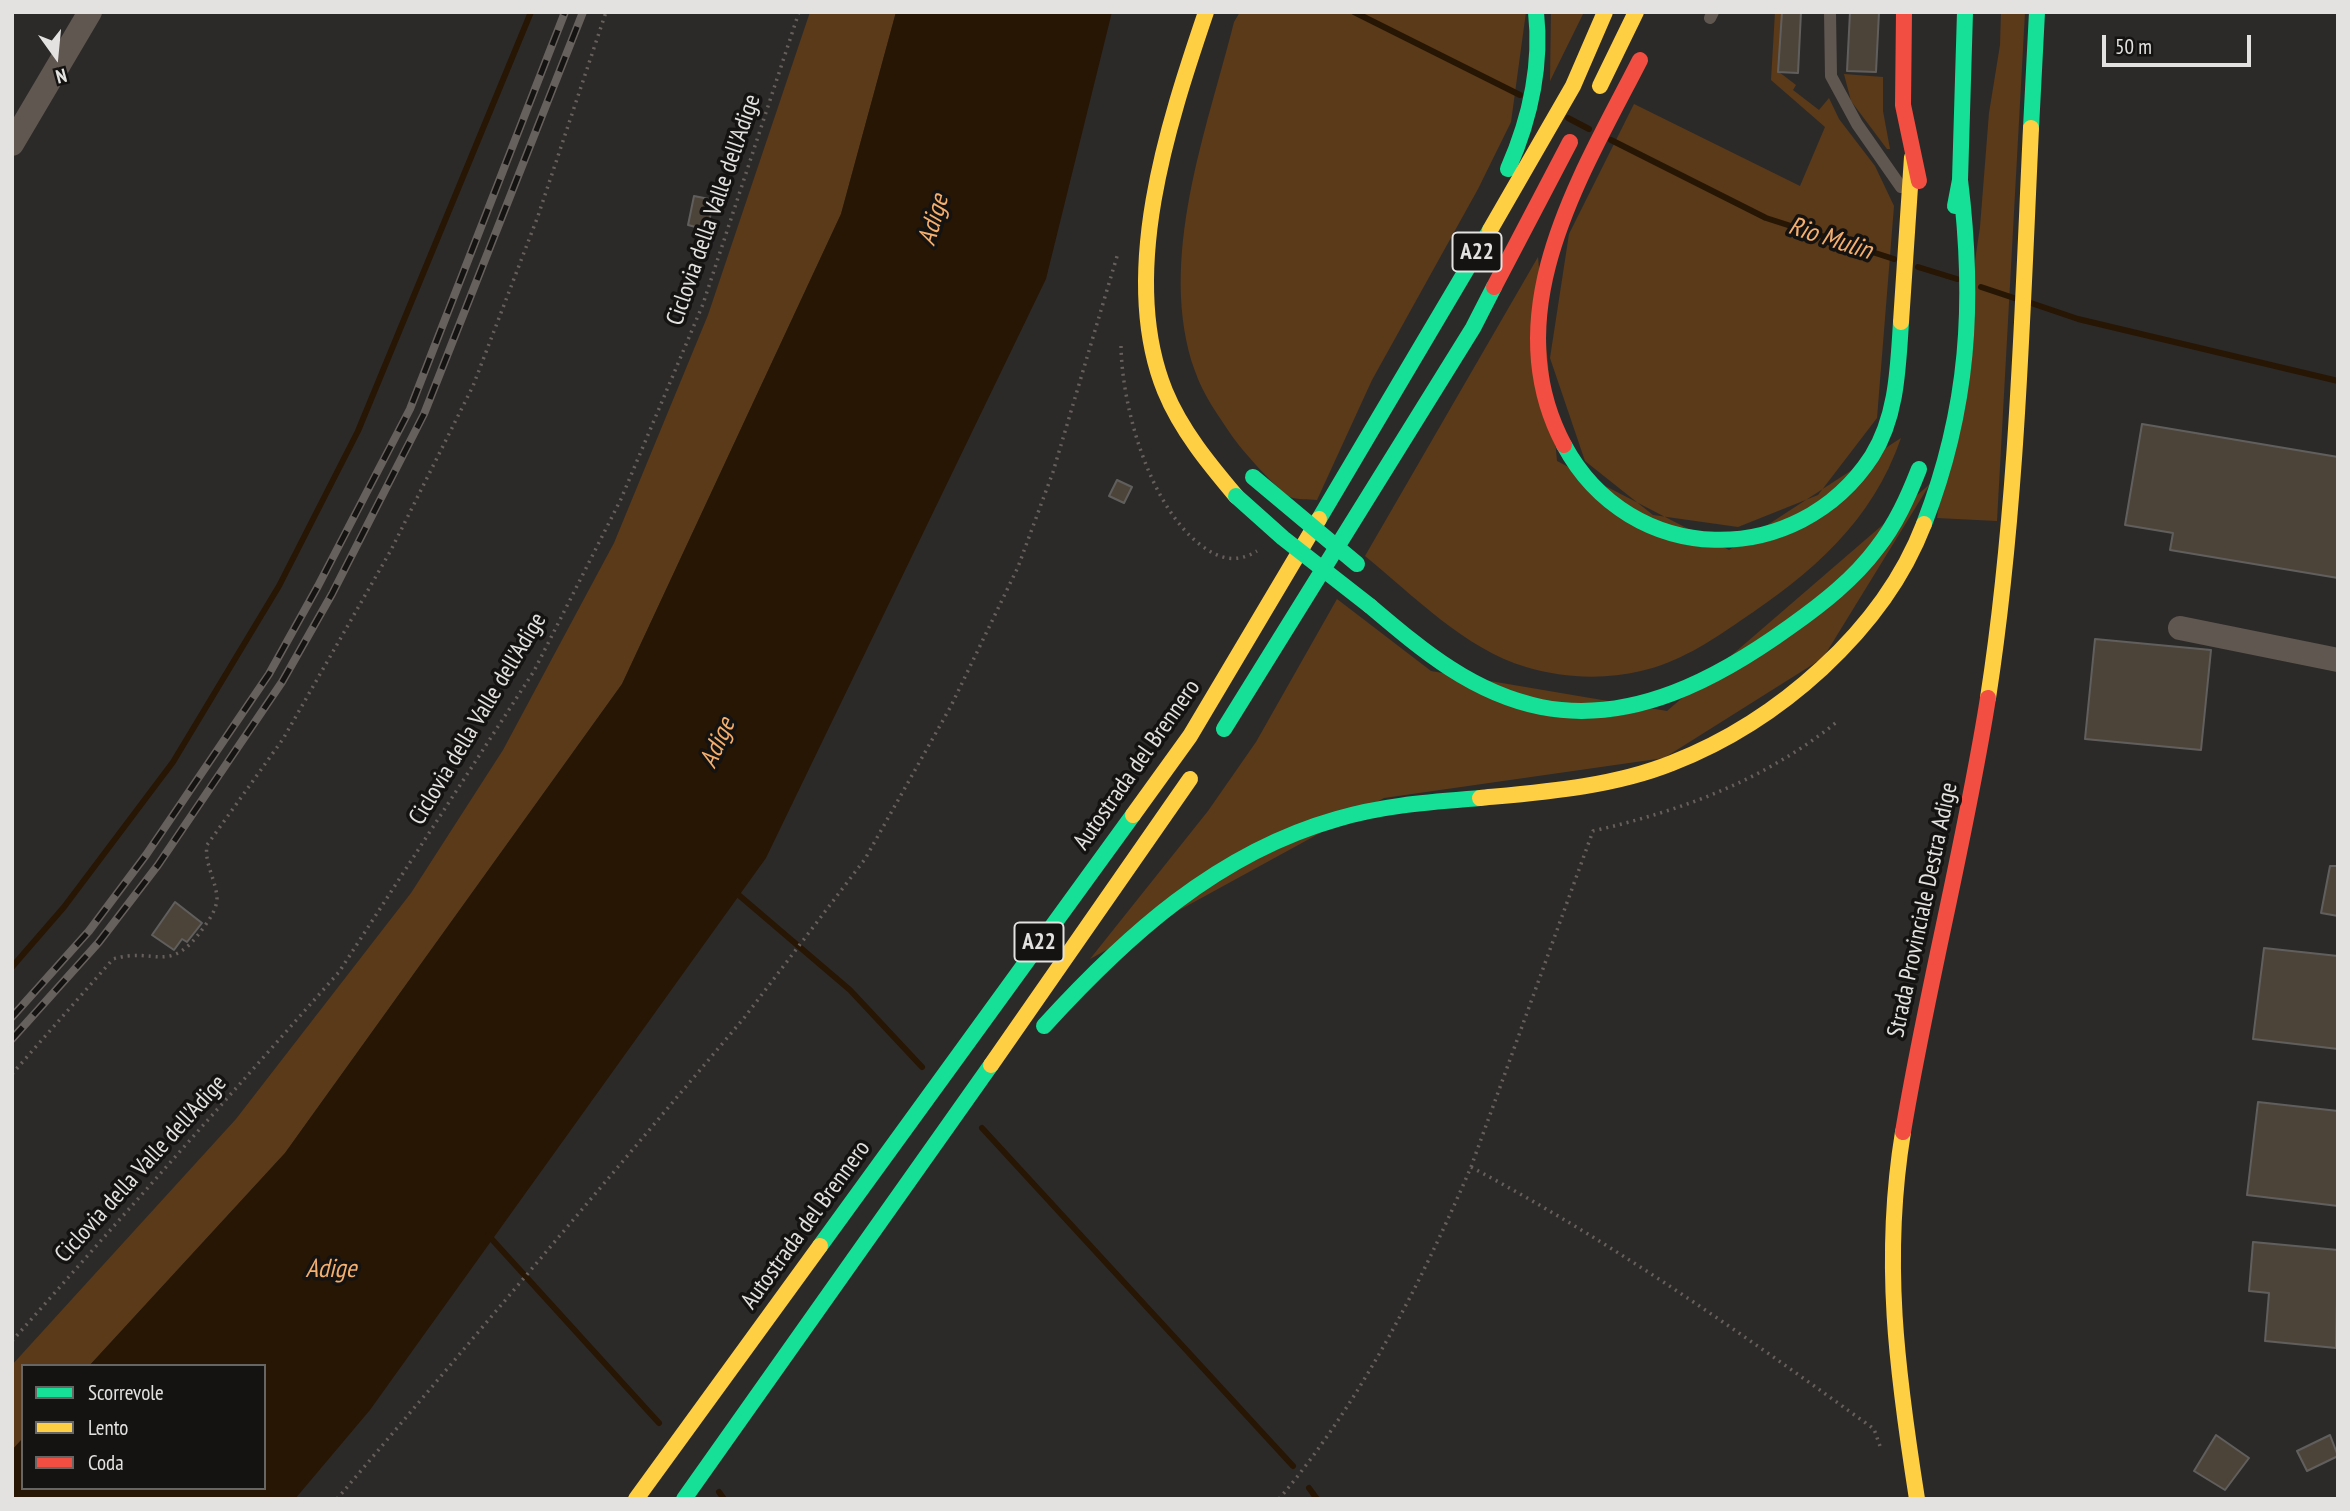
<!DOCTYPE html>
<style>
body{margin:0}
#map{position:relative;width:2350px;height:1511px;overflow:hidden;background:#2c2a29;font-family:"PT Sans Narrow",sans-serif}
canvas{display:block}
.frame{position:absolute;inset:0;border:14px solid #e3e2e0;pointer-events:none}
.legend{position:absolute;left:21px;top:1364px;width:245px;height:126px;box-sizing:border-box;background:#141312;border:2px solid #676664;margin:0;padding:9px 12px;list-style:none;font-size:21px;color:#e3e2e0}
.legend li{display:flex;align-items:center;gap:14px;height:35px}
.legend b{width:35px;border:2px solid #676664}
.north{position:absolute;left:21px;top:21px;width:70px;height:70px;-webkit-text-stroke:5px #141312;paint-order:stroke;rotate:165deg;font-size:19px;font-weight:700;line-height:28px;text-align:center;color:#e3e2e0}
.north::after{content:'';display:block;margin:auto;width:24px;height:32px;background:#e3e2e0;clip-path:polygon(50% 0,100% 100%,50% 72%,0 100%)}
.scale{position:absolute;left:2102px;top:35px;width:149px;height:32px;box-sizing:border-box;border:4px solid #e3e2e0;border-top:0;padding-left:9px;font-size:21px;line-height:24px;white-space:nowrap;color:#e3e2e0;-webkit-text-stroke:5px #141312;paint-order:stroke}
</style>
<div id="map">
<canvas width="2350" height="1511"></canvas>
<div class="frame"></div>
<ul class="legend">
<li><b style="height:9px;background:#16e098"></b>Scorrevole</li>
<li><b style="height:9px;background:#ffcf43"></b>Lento</li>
<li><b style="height:9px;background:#f24e42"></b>Coda</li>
</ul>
<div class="north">N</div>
<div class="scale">50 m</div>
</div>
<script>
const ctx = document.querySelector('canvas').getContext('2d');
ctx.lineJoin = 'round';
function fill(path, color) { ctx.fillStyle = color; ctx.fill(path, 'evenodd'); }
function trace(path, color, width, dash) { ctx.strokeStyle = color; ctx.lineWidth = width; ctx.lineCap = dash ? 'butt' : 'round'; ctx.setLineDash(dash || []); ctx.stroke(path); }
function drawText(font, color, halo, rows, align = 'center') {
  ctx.font = font + ' "PT Sans Narrow",sans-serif'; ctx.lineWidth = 7; ctx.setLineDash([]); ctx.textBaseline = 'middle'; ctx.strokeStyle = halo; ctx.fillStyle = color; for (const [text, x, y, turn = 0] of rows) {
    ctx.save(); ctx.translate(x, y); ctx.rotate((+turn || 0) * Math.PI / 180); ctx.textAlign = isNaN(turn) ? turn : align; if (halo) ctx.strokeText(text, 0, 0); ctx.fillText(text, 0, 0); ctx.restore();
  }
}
fill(new Path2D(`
 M810,12h86l-55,202 -219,470 -337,469 -196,213h-66v72l-11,12v-85l224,-246 175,-226 92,-143 111,-207 94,-228z
 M1240,12h286l-15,110 -33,67 -106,191 -55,120c-8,-1 -20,0 -27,-3 -11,-5 -50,-49 -58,-61 -14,-21 -29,-41 -37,-65 -39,-110 12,-241 39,-349z
 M1551,12h33l-34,69z
 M1775,12h7l-3,60 17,13 -3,5 26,20 10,-12 10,21 36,47 19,40 -17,212 -59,77 -80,32 -85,-12 -68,-54 -35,-103 19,-124 65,-130 166,82 25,-59 -54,-47z
 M2001,12h24l-28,509 -60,-3 43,-291 9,-114 11,-68z
 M1844,74l39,3v34l7,38h-3l-36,-48z
 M1538,257l19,204 172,89 172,-112c-29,84 -89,135 -161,183 -30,21 -63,42 -99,50 -38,9 -78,7 -115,-4 -61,-18 -113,-72 -161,-111z
 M1930,484l-107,174 -159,100 -280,40 -294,161 118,-148 48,-69 81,-143 94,72 236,40z`), '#5b3a19');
fill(new Path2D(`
 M896,12h216l-66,267 -280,579 -396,552 -75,89h-283v-49l11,-12v50h241v-122h-175l196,-213 337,-469 219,-470z`), '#281605');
trace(new Path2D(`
 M1354,12l166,83
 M1568,118l21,11
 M1611,140l155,78 128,41
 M1918,267l39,12
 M1981,287l33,11
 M2031,303l47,16 260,62
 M734,891l116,99 72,77
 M12,967l52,-60 109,-145 106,-176 79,-155 173,-419
 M982,1128l311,338
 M488,1235l171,188
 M1309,1488l8,11
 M719,1492l5,7`), '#281605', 6);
const building = new Path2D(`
 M1782,12h19l-3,61 -20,-1z
 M1850,12h29l-3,60 -29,-1z
 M694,196l20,4 -7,30 -19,-5z
 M2142,424l196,33v121l-168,-28 3,-17 -48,-8z
 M1117,480l15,7 -8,16 -15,-7z
 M2095,639l116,11 -10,100 -116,-11z
 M2330,866h8v50l-17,-3z
 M175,902l27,21 -15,19 -5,-3 -8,11 -22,-15z
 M2264,948l74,8v93l-85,-10z
 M2258,1102l80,9v95l-91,-11z
 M2253,1242l85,8 -2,98 -71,-7 4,-48 -20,-2z
 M2216,1435l33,23 -24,32 -31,-19z
 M2330,1435l8,21 -31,15 -10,-20z`);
fill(building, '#4d4439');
trace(building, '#615f5e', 2);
trace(new Path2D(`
 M1121,346c1,62 29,162 81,200 19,14 35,17 55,5
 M12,1074l101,-115c43,-13 56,18 91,-32 6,-8 13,-19 13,-29 -1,-18 -13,-35 -10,-53l76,-106 108,-189 82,-164 65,-170 68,-204
 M1471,1167l122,-336c91,-21 172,-51 245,-110
 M12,1341l327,-369 195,-301 87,-172 82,-195 96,-292
 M337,1499l407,-481 121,-159 86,-153 67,-139 35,-95 65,-219
 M1279,1499c82,-97 142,-216 192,-332 143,76 273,168 403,262l7,20`), '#66605c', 3.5, [2, 5]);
trace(new Path2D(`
 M1830,12l1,64 26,48 44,63
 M1710,18l3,-6`), '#605751', 12);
trace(new Path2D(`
 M12,144l78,-132
 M2180,628l158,32`), '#605751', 24);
trace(new Path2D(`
 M2031,128l6,-116
 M1508,169c22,-50 34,-102 28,-157
 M1955,206l5,-26 5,-168
 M1564,445c66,123 233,126 308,11 25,-40 26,-88 29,-134
 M1319,519l171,-289
 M1924,524c45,-116 51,-222 36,-344
 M1370,606c52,44 102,87 171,101 92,18 178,-29 250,-81 31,-22 63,-47 86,-78 19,-24 31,-51 42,-79
 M1224,729l249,-401 21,-41
 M1044,1026c82,-90 173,-173 293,-207 46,-14 95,-17 143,-21
 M820,1246l313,-431
 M684,1499l307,-434`), '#16e098', 16);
trace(new Path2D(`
 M1206,12c-38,112 -88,263 -41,379 16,39 44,73 71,105
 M1600,86l36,-74
 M1490,230l83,-144 32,-74
 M1901,322l11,-165
 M1988,698c29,-188 34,-380 43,-570
 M1480,798c64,-6 132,-11 192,-35 105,-41 211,-132 252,-239
 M1133,815l57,-79 129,-217
 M991,1065l199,-286
 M1903,1132c-21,128 -6,240 14,367
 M636,1499l184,-253`), '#ffcf43', 16);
trace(new Path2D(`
 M1904,12l-1,93 16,76
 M1494,287l76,-145
 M1564,445c-70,-131 16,-268 76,-385
 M1903,1132c24,-145 62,-288 85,-434`), '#f24e42', 16);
const rail = new Path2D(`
 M12,1017l77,-86 57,-76 123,-181 49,-88 92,-177 155,-397
 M12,1039l87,-97 59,-77 124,-183 50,-88 92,-180 159,-402`);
trace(rail, '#66615d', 8);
trace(rail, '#141312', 5, [16]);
trace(new Path2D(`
 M1253,477l104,87
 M1236,496l47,42 87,68`), '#16e098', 16);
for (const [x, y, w] of [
 [1477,252,49],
 [1039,942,49]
]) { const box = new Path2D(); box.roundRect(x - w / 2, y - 19.5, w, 39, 5); ctx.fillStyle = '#141312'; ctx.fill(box); trace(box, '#e3e2e0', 2); }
drawText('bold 23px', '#e3e2e0', null, [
 ["A22",1477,252],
 ["A22",1039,942]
]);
drawText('24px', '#e3e2e0', '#141312', [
 ["Ciclovia della Valle dell'Adige",714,210,-71],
 ["Ciclovia della Valle dell'Adige",478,719,-59],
 ["Autostrada del Brennero",1137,765,-55],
 ["Strada Provinciale Destra Adige",1923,910,-78],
 ["Ciclovia della Valle dell'Adige",141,1169,-48],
 ["Autostrada del Brennero",806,1225,-54]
]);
drawText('italic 26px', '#f4ae6d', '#141312', [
 ["Adige",934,220,-74],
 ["Rio Mulin",1830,239,18],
 ["Adige",718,743,-66],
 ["Adige",331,1270]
]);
</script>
